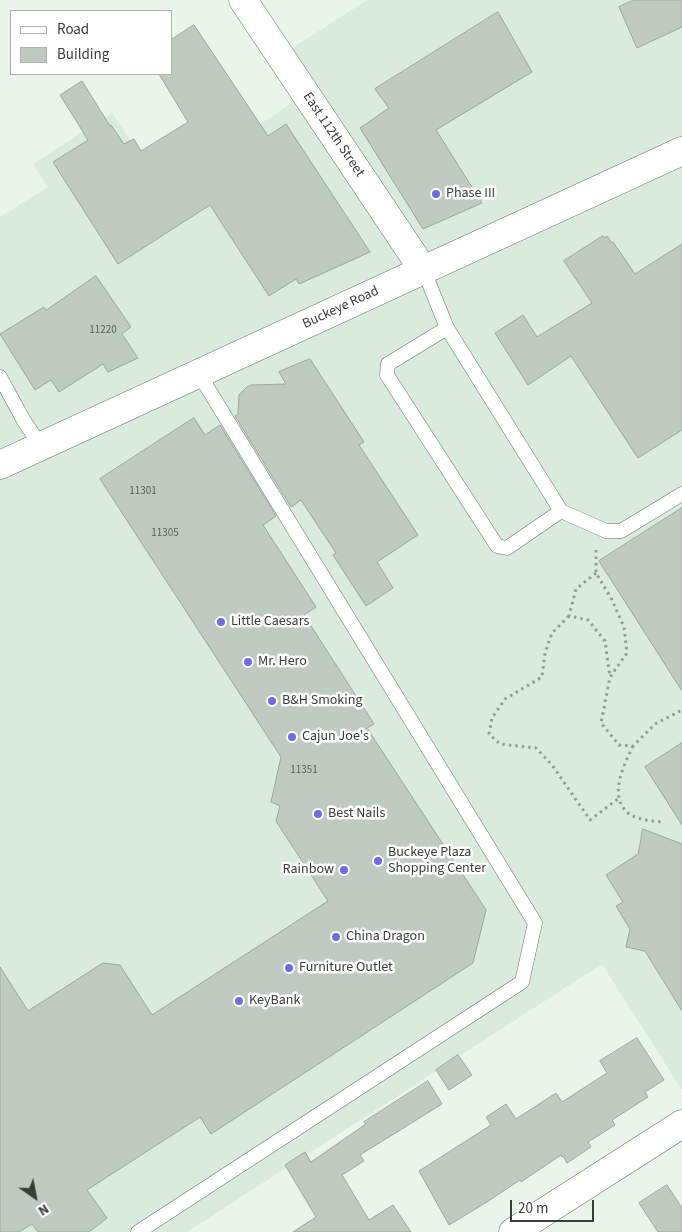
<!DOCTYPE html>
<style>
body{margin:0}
#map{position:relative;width:682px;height:1232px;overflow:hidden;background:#e9f5ea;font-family:"Source Sans 3",sans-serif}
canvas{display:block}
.legend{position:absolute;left:10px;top:10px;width:162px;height:65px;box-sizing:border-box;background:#fff;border:1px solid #afb1af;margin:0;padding:6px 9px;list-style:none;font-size:15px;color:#383d38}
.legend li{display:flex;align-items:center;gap:10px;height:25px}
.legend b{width:25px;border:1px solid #afb1af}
.north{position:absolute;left:10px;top:1172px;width:50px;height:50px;-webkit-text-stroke:4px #fff;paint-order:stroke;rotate:147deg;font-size:14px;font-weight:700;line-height:20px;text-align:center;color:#383d38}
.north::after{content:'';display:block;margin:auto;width:18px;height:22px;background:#383d38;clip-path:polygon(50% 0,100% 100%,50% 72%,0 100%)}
.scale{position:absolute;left:510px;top:1200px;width:84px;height:22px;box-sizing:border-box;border:2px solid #383d38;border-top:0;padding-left:6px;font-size:15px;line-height:18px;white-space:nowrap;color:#383d38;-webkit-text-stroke:4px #fff;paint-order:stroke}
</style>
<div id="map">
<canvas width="682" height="1232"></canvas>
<ul class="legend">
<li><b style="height:6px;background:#fff"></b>Road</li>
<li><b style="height:14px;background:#bfcbc0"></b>Building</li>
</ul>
<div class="north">N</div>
<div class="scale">20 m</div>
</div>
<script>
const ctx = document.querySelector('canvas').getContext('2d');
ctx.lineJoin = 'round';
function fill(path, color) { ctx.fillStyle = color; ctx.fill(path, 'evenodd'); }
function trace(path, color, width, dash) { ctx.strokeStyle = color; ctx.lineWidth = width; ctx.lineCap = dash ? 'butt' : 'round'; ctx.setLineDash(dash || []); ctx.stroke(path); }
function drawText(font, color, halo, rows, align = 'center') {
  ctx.font = font + ' "Source Sans 3",sans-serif'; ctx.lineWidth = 5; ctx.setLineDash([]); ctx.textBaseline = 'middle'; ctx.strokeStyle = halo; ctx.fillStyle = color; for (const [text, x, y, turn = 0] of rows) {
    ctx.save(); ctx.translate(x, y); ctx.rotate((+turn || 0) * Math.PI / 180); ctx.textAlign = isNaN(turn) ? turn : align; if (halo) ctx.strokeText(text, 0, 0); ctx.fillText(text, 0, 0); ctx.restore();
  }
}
fill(new Path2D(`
 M367,0h315v1090l-80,-126 -415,268h-187v-1015l48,-30 -15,-23 79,-51 50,75 144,-94 -26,-38z`), '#d9ebdc');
const building = new Path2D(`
 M634,0h48v27l-45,21 -18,-41z
 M498,12l34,60 -96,58 46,73 -59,26 -63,-101 29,-20 -14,-19z
 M194,25l74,111 18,-12 84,128 -71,32 -3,-5 -27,17 -59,-91 -92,59 -65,-102 35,-22 -28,-45 22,-14 28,45 1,-1 13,19 10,-5 7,12 47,-29 -29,-48h12v-34z
 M603,236l1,2 3,-2 5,7 1,-1 22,32 47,-30v186l-44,28 -67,-102 -43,29 -33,-52 28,-18 14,22 55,-34 -28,-42z
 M96,276l35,51 -9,7 16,24 -30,14 -5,-8 -44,28 -8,-12 -16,10 -35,-56 44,-27 2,3z
 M310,359l54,83 -5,3 59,90 -41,27 16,26 -27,18 -33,-51 3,-2 -35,-53 -10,7 -56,-91 3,-2 1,-19 8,-8 4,-2 35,-1 -7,-12z
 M194,418l11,17 15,-10 56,91 -13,9 53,82 -12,8 70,109 -7,4 119,182 -13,53 -262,171 -11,-17 -113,73 20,28 -18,14h-51l-6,-8 -13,8h-19v-265l28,44 75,-48 17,2 32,50 176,-114 -52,-80 4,-15 -9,-4 10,-45 -181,-278z
 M682,508v183l-83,-130z
 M682,743v82l-37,-58z
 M643,829l39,15v167l-37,-60 -19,-4 4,-18 -14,-23 7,-4 -17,-27 32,-21z
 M637,1038l27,42 -19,12 3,5 -36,23 3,5 -27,17 3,5 -24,16 -4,-7 -1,1 -1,-2 -40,27 -1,-2 -33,22 -38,23 -30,-54 72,-46 -5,-8 20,-13 10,15 40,-26 6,9 45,-29 -7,-12z
 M458,1055l14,20 -23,15 -13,-20z
 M428,1081l14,23 -82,51 4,6 -22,14 27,45 24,-15 18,27h-118l23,-15 -31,-52 20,-13 6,10 55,-38 -2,-2z
 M667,1185l15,23v24h-24l-19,-29z`);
fill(building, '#bfcbc0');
trace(building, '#9ca89e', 1);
const service = new Path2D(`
 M424,271l23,57 114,183 -54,37 -10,-2 -110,-171 1,-11 59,-36
 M0,377l24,44 17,25
 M561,511l45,20h15l61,-37
 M138,1232l384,-250 13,-59 -336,-549`);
const minor = new Path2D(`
 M243,0l181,271
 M513,1232l169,-108`);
const tertiary = new Path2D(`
 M0,465l682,-314`);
trace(service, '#677268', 15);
trace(minor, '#677268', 29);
trace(tertiary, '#677268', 29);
trace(new Path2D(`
 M596,550v23l15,25 13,29 3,26 -17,24 -9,46 18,22 14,1 22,-22 27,-14
 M596,573l-20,16 -7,27 19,4 17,21 5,36
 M569,616l-17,17 -7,20 -3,24 -37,22 -13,19 -3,16 11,10 36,4 16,17 38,55 29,-22
 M633,746c-9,19 -25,50 -5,67 9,7 24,8 35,9`), '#949d95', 3, [2.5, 4]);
trace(service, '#fff', 14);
trace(minor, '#fff', 28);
trace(tertiary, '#fff', 28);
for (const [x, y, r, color] of [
 [436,194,5,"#6f6be5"],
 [221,622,5,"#6f6be5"],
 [248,662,5,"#6f6be5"],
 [272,701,5,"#6f6be5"],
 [292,737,5,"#6f6be5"],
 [318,814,5,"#6f6be5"],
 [378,861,5,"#6f6be5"],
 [344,870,5,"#6f6be5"],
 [336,937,5,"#6f6be5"],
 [289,968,5,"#6f6be5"],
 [239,1001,5,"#6f6be5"]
]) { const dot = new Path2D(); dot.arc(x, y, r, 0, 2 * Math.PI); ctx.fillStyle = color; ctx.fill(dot); trace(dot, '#fff', 2); }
drawText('11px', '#5a605a', null, [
 ["11220",103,331],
 ["11301",143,492],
 ["11305",165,534],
 ["11351",304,771]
]);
drawText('14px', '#383d38', '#fff', [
 ["East 112th Street",333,135,56],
 ["Buckeye Road",341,308,-25]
]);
drawText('14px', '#383d38', '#fff', [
 ["Phase III",446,194],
 ["Little Caesars",231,622],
 ["Mr. Hero",258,662],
 ["B&H Smoking",282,701],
 ["Cajun Joe's",302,737],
 ["Best Nails",328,814],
 ["Buckeye Plaza",388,853],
 ["Shopping Center",388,869],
 ["Rainbow",334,870,"right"],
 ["China Dragon",346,937],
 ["Furniture Outlet",299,968],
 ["KeyBank",249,1001]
], 'left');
</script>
